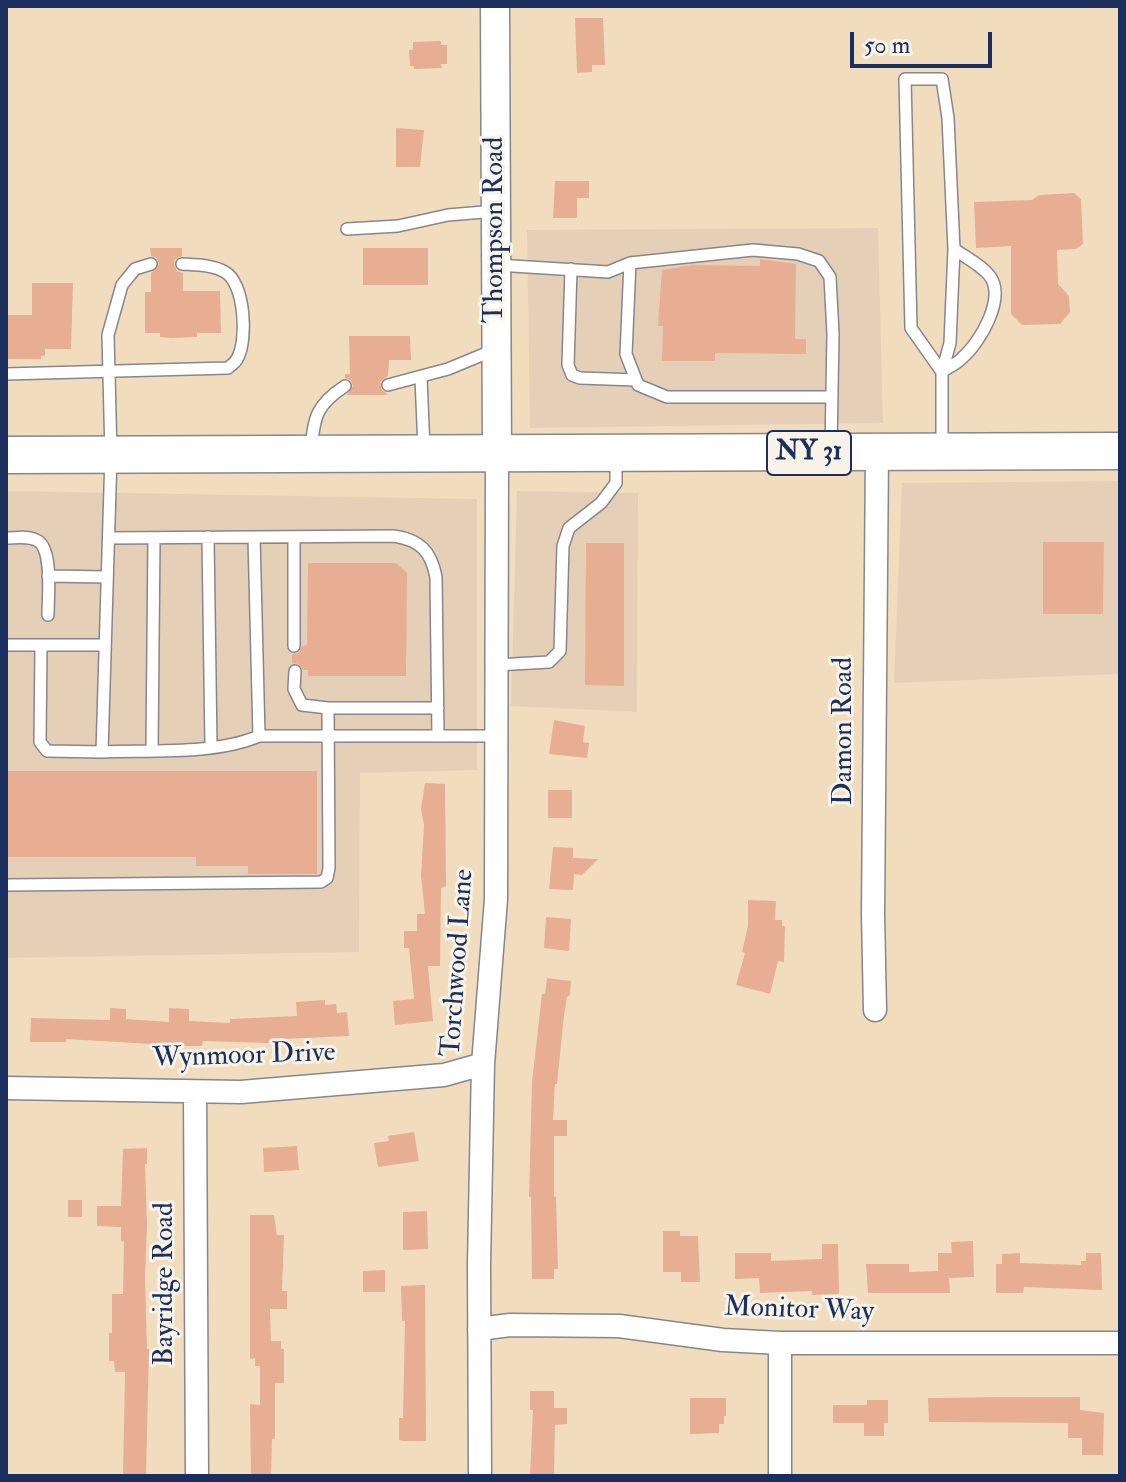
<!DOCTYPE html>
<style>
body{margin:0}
#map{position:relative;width:1126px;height:1482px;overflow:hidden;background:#f1ddbd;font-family:"IM FELL Double Pica",serif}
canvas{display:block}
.frame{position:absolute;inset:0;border:8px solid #1b2f5e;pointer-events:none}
.scale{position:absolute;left:850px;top:32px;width:142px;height:36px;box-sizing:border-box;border:4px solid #1b2f5e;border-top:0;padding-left:10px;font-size:24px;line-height:28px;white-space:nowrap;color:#1b2f5e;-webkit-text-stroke:6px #f7f3e8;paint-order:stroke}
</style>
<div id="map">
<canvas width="1126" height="1482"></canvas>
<div class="frame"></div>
<div class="scale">50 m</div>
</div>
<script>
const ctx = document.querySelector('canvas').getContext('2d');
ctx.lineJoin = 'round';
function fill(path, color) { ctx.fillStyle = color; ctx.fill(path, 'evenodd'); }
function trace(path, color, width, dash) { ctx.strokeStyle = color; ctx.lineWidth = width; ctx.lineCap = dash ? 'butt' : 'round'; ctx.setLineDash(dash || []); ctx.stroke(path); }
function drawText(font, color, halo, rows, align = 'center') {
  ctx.font = font + ' "IM FELL Double Pica",serif'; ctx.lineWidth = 6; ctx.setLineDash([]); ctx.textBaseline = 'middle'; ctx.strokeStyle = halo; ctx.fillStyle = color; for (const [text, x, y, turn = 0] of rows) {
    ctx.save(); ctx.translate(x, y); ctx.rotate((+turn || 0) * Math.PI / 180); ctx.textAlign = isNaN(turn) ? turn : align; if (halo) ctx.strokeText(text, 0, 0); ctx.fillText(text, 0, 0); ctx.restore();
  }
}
fill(new Path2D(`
 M878,228l5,195 -353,5 -3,-198z
 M1120,481v193l-226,9 8,-200z
 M6,491l471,8v271l-117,3 -1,179 -353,6z
 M517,491l121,2 -1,219 -126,-6z`), '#e5d0b7');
fill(new Path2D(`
 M575,18h28l2,47h-13v7l-15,1z
 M441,41v4h6v19h-6l1,4 -28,1v-3h-4l-1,-16h4v-8z
 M396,128l28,2 -4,37h-24z
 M555,181h34v17h-12v20h-24z
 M1074,193l7,6 2,45 -7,5 -19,1 1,34 11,12 1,16 -10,12 -38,1 -11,-11v-68l-35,2 -2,-46 58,-2 7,-5z
 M150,248h32v8l-7,3 -1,5 3,7 6,2v18h37l1,42h-24v4l-26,1 -11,-1v-4h-15v-41h6v-19l8,-8 -2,-7 -6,-2z
 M363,248h65v37h-65z
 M760,259l36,5 -1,75h11v15l-91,-1v8h-53l1,-35h-5l4,-56 30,-5 68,1z
 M32,283h41l-2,66h-26v7h-4v3h-35v-44h26z
 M349,336h61l1,24h-22l-1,16 -8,6 2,8 6,5h-41l6,-9 -2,-6 -6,-2v-4h5z
 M1043,542h61l-1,72h-60z
 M586,543h38v143l-39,-1z
 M308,563h88l11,10 -1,103h-98v-6h-5l-4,-6 -7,-1v-9l7,-1 3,-7 5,-1z
 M554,720l31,6 -2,16 6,1 -2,15 -38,-4z
 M6,771h311v103h-69v-8h-52v-9h-190z
 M425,783l20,1 1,102 -5,2 -1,78h-12l5,55 -38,4 -2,-24 21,-2 -5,-51h-5v-17h13v-17h8l-4,-39 3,-50 -3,-16z
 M548,790h24v28h-24z
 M553,847l20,1v10l25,1 -16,16 -8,-1 -1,16 -24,-1z
 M748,900l28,1 -1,19h7v6h3l-1,36 -6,-1 -8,33 -34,-9 9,-32 -3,-1 6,-26z
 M546,917l25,2 -2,32 -25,-3z
 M547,978l24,3 -1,14 -3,2 -3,18 -7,69h-2l-2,36h14v16h-13v60l2,1 2,72h-4v10h-22l-1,-82h-2l3,-115 10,-88h3z
 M325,1000v5l11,-1 1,9 10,-1 2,24 -67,3 -14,4 -65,-2 -1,5h-16l-120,-7v3h-36l1,-24 79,2v-12l16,1v10l43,3v-14l20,1v12l41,2v-4l67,-3 -1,-14z
 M414,1132l5,29 -41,6 -4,-24 15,-2 -1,-5z
 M297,1146l2,24 -35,2 -1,-24z
 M147,1148v16h-2l2,62 -2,51 2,72h2l-3,127h-23l2,-104h-10l-1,-11h-5v-28h3v-39h11l1,-53 -3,1v-15l-24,-1v-20h24l2,-57z
 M68,1200h14v17h-14z
 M427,1211l1,38 -25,1v-38z
 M250,1215h24l3,20h7l-2,56h5v18h-17l1,32h10v8h3v34h-9v56h-3l-1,37h-20l-1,-72 10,1v-39h-5v-8l-5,1z
 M663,1231h17v5h18l2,46h-19v-10h-18z
 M973,1241l1,36 -25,1 1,15h-82l-2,-29h43v8l29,-1v-18h14l-1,-11z
 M822,1244h16l1,50 -27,1v-4l-52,2 -1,-15 -24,1v-26h36v8l51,-2z
 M1020,1253v10l61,2v-4h5v-8h15l1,37 -78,-3 -1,6h-27v-29h6v-10z
 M385,1270v22h-22v-21z
 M425,1285l1,156h-24l-3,-1v-22h4l2,-97h-3l-1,-35z
 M530,1391h24v17h13v16l-12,1 -1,51h-24l3,-66h-3z
 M1009,1397h71v13l24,3 -1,42h-21v-17h-14v-15l-139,-1 -1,-24z
 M690,1398h36v18h-2v8h-5v9l-29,1z
 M867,1400h21v23h-4v13h-20v-13h-31v-18h34z`), '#e7ae94');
const service = new Path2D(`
 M905,79h37l6,39 6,131c11,8 27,16 35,26 18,22 -9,68 -27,83 -5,6 -14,9 -20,14l-31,-44z
 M347,229l51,-3 50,-11 48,-4
 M630,263l-4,91 12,31 29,12h165
 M151,264l-16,5 -13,16 -14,50 3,120 -9,297c48,-2 113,3 157,-16h237
 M497,265l111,7 22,-9 123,-13 45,4 21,7 11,16 3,57 -2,114
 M571,269l-3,96 4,10 8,3 56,2
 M6,374l222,-6c3,-3 7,-5 9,-9 11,-18 8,-76 -12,-87 -12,-7 -28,-7 -43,-8
 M421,378l3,71
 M388,385l60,-16 46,-19
 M942,448v-76l8,-29 4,-94
 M311,450c3,-33 5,-45 34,-64
 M208,537l3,210
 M254,537l5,199
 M294,537v109
 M6,538c10,0 23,-3 32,3 15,9 10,57 10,74
 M109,538l285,-2c26,4 37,15 42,41l2,159
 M48,576l59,1
 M6,645h99
 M41,645l-1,97 7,9 55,1
 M496,665l53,-3 11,-11 3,-105 6,-18 32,-25 15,-20v-26
 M295,671l-1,18 8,16 26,3
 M152,749l2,-211
 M6,885l315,-3 6,-4 2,-10 -1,-160h110`);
const minor = new Path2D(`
 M875,1010l-2,-96 4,-461
 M6,1088l235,4 203,-17 39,-11
 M195,1092l2,384
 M479,1329l31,-4 109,1 104,14 57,3h338
 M480,1476l-1,-212 4,-200 13,-165 1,-444
 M780,1476v-133`);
const tertiary = new Path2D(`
 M495,6l2,449`);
const primary = new Path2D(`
 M6,455l1114,-4`);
trace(service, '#86868e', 14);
trace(minor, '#86868e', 25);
trace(tertiary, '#86868e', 31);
trace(primary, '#86868e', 39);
trace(service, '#fff', 11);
trace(minor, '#fff', 22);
trace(tertiary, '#fff', 28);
trace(primary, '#fff', 36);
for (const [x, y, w] of [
 [809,453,84]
]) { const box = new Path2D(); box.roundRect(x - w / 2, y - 22, w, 44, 6); ctx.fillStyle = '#f7f3e8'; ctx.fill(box); trace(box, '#1b2f5e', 2); }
drawText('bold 26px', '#1b2f5e', null, [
 ["NY 31",809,453]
]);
drawText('28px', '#1b2f5e', '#f7f3e8', [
 ["Thompson Road",496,230,-90],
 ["Damon Road",845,731,-90],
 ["Torchwood Lane",459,963,-86],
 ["Wynmoor Drive",244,1057,-2],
 ["Bayridge Road",166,1284,-90],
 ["Monitor Way",799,1311,2]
]);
</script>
